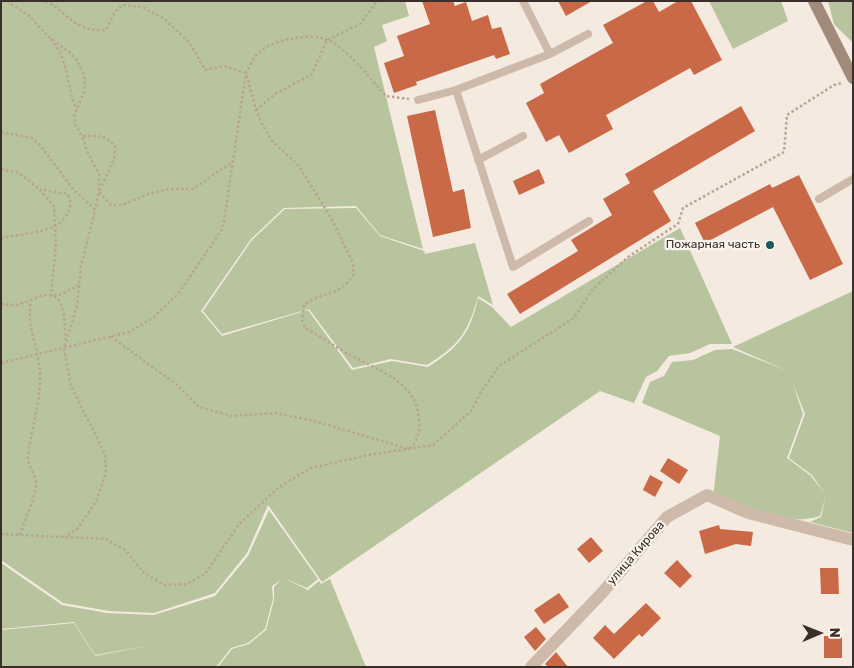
<!DOCTYPE html>
<meta charset="utf-8">
<style>
body{margin:0}
#map{position:relative;width:854px;height:668px;overflow:hidden;background:#f4eadf;font-family:Rubik,sans-serif}
canvas{display:block}
.frame{position:absolute;inset:0;border:2px solid #3a2f2a;pointer-events:none}
.north{position:absolute;left:794px;top:608px;width:50px;height:50px;-webkit-text-stroke:4px #fbf4ec;paint-order:stroke;rotate:89deg;font-size:14px;font-weight:700;line-height:20px;text-align:center;color:#3a2f2a}
.north::after{content:'';display:block;margin:auto;width:18px;height:22px;background:#3a2f2a;clip-path:polygon(50% 0,100% 100%,50% 72%,0 100%)}
</style>
<div id="map">
<canvas width="854" height="668"></canvas>
<div class="frame"></div>
<div class="north">N</div>
</div>
<script>
const ctx = document.querySelector('canvas').getContext('2d');
ctx.lineJoin = 'round';
function fill(path, color) { ctx.fillStyle = color; ctx.fill(path, 'evenodd'); }
function trace(path, color, width, dash) { ctx.strokeStyle = color; ctx.lineWidth = width; ctx.lineCap = dash ? 'butt' : 'round'; ctx.setLineDash(dash || []); ctx.stroke(path); }
function drawText(font, color, halo, rows, align = 'center') {
  ctx.font = font + ' Rubik,sans-serif'; ctx.lineWidth = 4.5; ctx.setLineDash([]); ctx.textBaseline = 'middle'; ctx.strokeStyle = halo; ctx.fillStyle = color; for (const [text, x, y, turn = 0] of rows) {
    ctx.save(); ctx.translate(x, y); ctx.rotate((+turn || 0) * Math.PI / 180); ctx.textAlign = isNaN(turn) ? turn : align; if (halo) ctx.strokeText(text, 0, 0); ctx.fillText(text, 0, 0); ctx.restore();
  }
}
fill(new Path2D(`
 M1,1h404l4,15 -27,9 5,16 -13,6 49,202 -43,-14 -24,-29 -72,2 -33,31 -50,72 21,25 86,-26 44,60 40,-9 36,6c31,-20 42,-33 50,-69l14,9 19,20 169,-99 52,116h-22l-20,9 -21,3 -12,15 -11,6 -12,26 -34,-12 -278,191 -54,-77 -21,48 -32,40 -61,20 -45,-2 -46,-8 -62,-43z
 M709,1h72l7,20 -55,28z
 M828,1h25v42l-19,-19z
 M356,208l24,28 44,15 1,3 50,-11 18,62 -15,-9c-10,37 -19,49 -51,69l-36,-6 -38,9 -44,-59 -87,25 -19,-23 49,-71 33,-31z
 M853,291v242l-43,-11 11,-5 5,-22 -6,21c-33,11 -75,-8 -107,-18l7,-62 -78,-33 8,-21 14,-6 8,-14 21,-2 22,-10 17,-1 56,22 -55,-24zM792,381l13,33 -16,44 23,17 13,19 -14,-18 -24,-18 16,-44z
 M269,510l49,69 -11,9 -23,-10 24,12 11,-9 2,3 9,-5 36,88h-148l14,-18 17,-5 17,-14 8,-30v-13l7,-7 -9,6 1,13 -8,30 -17,14 -17,5 -15,19h-215v-37l73,-7 21,33 57,-11 -57,10 -21,-33 -73,7v-66l61,42 45,8 47,2 61,-19 33,-40z`), '#b7c49e');
fill(new Path2D(`
 M422,1h31l2,5 11,-4 6,19 16,-6 4,14 9,-2 9,27 -14,5 -2,-4 -78,27 1,3 -23,8 -10,-30 20,-7 -7,-20 33,-12z
 M558,1h34l-26,15z
 M647,1h6l6,11 19,-11h13l31,59 -28,15 -4,-7 -84,47 7,14 -44,24 -10,-18 -13,7 -20,-39 18,-10 -4,-9 73,-41 -10,-18z
 M741,106l14,25 -102,60 18,30 -151,93 -13,-20 71,-43 -7,-11 41,-25 -9,-16 27,-16 -5,-9z
 M435,110l18,82 11,-3 7,39 -38,9 -26,-121z
 M539,169l6,14 -26,12 -6,-14z
 M799,175l44,89 -33,16 -37,-73 -68,36 -10,-20 75,-39 2,4z
 M668,458l20,12 -9,14 -19,-13z
 M650,475l13,7 -8,15 -12,-7z
 M719,525l1,4 33,3 -2,14 -15,-2 -31,10 -6,-23z
 M591,537l12,14 -14,12 -12,-14z
 M677,560l15,16 -12,12 -16,-15z
 M820,568h18l1,26h-18z
 M559,593l10,14 -25,17 -10,-14z
 M646,603l15,15 -19,19 -3,-3 -25,25 -21,-21 12,-13 9,9z
 M536,627l10,12 -11,12 -11,-14z
 M824,636h18v22h-18z
 M556,652l12,15h-20l-3,-3z`), '#c96947');
trace(new Path2D(`
 M7,1l21,14 21,22 20,15 8,8 7,15 1,15 -11,26 1,8 7,12 5,15 12,23v18l-4,18
 M46,1c25,14 28,31 60,29l9,-18 7,-7 20,2 21,11 27,25 15,27 19,-4 22,7 10,37 7,16 9,15 27,25 32,52 21,43 2,13c-18,26 -29,15 -50,31l-2,15 3,8c15,8 29,18 43,26 29,16 71,28 71,68 1,11 -2,20 -10,27l-98,-29 -37,-7 -42,3 -33,-9 -23,-23 -66,-48
 M51,39c20,25 14,45 26,72
 M256,110l19,-16 37,-20 15,-34 33,-16 17,-23
 M1,132l31,6 8,7 33,44 22,21 -14,56 -4,40 -13,42 7,38 34,68 1,19 -9,26 -8,13 -12,17 -12,8
 M83,136c15,0 21,-2 32,10l-1,13 -15,33 12,13h11l26,-11 20,-5h25l39,-27
 M1,169l18,4 20,16 15,17 2,38 -5,52 11,-2 17,-9
 M1,238c17,-3 38,-5 54,-12 11,-5 20,-22 12,-32l-27,-5
 M1,304l16,1 14,-5
 M1,363l128,-31 25,-15 24,-23 45,-66 23,-155c4,-6 7,-15 12,-20 13,-13 53,-21 70,-13 20,10 43,39 58,56l23,3
 M1,534l105,5 19,11 20,24 20,11 22,-1 18,-10 35,-51 39,-36 32,-19 57,-13 65,-10 38,-34 10,-19 18,-26 75,-48 19,-29 35,-32 50,-33 5,-16 101,-56 3,-37 47,-30 8,-2
 M20,535c4,-14 16,-38 16,-51 0,-11 -9,-17 -8,-29 4,-28 13,-55 12,-83 -2,-27 -14,-44 -9,-72 35,-18 34,17 34,40`), '#b9a494', 2.5, [2.5, 2.5]);
trace(new Path2D(`
 M523,1l27,53 38,-20
 M456,90l57,177 76,-46
 M418,100l38,-10 94,-36
 M478,160l45,-24
 M819,199l34,-20`), '#cdbaaa', 8);
trace(new Path2D(`
 M531,667l71,-74 65,-76 40,-22 41,18 105,27`), '#cdbaaa', 12);
trace(new Path2D(`
 M814,1l39,77`), '#a1897b', 12);
for (const [x, y, r, color] of [
 [770,245,5,"#1e585d"]
]) { const dot = new Path2D(); dot.arc(x, y, r, 0, 2 * Math.PI); ctx.fillStyle = color; ctx.fill(dot); trace(dot, '#fbf4ec', 2); }
drawText('12px', '#3a2f2a', '#fbf4ec', [
 ["Пожарная часть",760,245]
], 'right');
drawText('12px', '#3a2f2a', '#fbf4ec', [
 ["улица Кирова",636,553,-49]
]);
</script>
